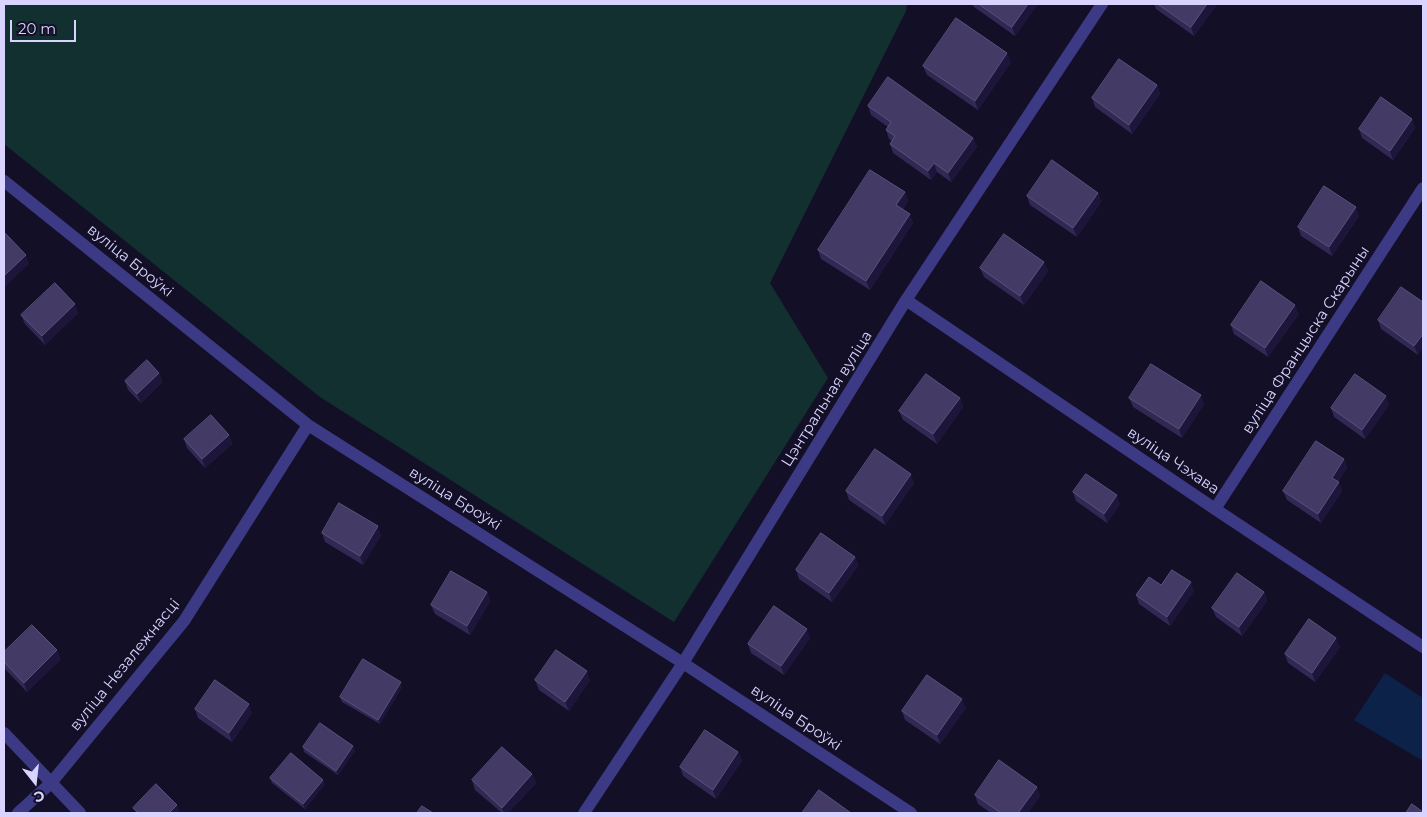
<!DOCTYPE html>
<meta charset="utf-8">
<style>
body{margin:0}
#map{position:relative;width:1427px;height:817px;overflow:hidden;background:#130f26;font-family:Montserrat,sans-serif}
canvas{display:block}
.frame{position:absolute;inset:0;border:5px solid #d9d4ff;pointer-events:none}
.north{position:absolute;left:10px;top:757px;width:50px;height:50px;-webkit-text-stroke:4px #130f26;paint-order:stroke;rotate:164deg;font-size:14px;font-weight:700;line-height:20px;text-align:center;color:#d9d4ff}
.north::after{content:'';display:block;margin:auto;width:18px;height:22px;background:#d9d4ff;clip-path:polygon(50% 0,100% 100%,50% 72%,0 100%)}
.scale{position:absolute;left:10px;top:20px;width:66px;height:22px;box-sizing:border-box;border:2px solid #d9d4ff;border-top:0;padding-left:6px;font-size:15px;line-height:18px;white-space:nowrap;color:#d9d4ff;-webkit-text-stroke:4px #130f26;paint-order:stroke}
</style>
<div id="map">
<canvas width="1427" height="817"></canvas>
<div class="frame"></div>
<div class="north">С</div>
<div class="scale">20 m</div>
</div>
<script>
const ctx = document.querySelector('canvas').getContext('2d');
ctx.lineJoin = 'round';
function fill(path, color) { ctx.fillStyle = color; ctx.fill(path, 'evenodd'); }
function trace(path, color, width, dash) { ctx.strokeStyle = color; ctx.lineWidth = width; ctx.lineCap = dash ? 'butt' : 'round'; ctx.setLineDash(dash || []); ctx.stroke(path); }
function drawText(font, color, halo, rows, align = 'center') {
  ctx.font = font + ' Montserrat,sans-serif'; ctx.lineWidth = 4; ctx.setLineDash([]); ctx.textBaseline = 'middle'; ctx.strokeStyle = halo; ctx.fillStyle = color; for (const [text, x, y, turn = 0] of rows) {
    ctx.save(); ctx.translate(x, y); ctx.rotate((+turn || 0) * Math.PI / 180); ctx.textAlign = isNaN(turn) ? turn : align; if (halo) ctx.strokeText(text, 0, 0); ctx.fillText(text, 0, 0); ctx.restore();
  }
}
fill(new Path2D(`
 M4,4h903l-1,7 -136,272 58,95 -154,244 -354,-225 -316,-253z`), '#12302f');
fill(new Path2D(`
 M1385,673l38,25v63l-69,-41z`), '#0c2248');
trace(new Path2D(`
 M4,181l304,244 375,238 228,150
 M906,300l309,209 208,138
 M1215,509l208,-321
 M4,733l76,80
 M18,813l33,-30 133,-162 124,-196
 M584,813l99,-150 223,-363 196,-296`), '#3d3a85', 12);
fill(new Path2D(`
 M972,4h66l-23,32 -41,-29z
 M1154,4h63l-23,32 -38,-27z
 M1011,62l-33,48 -51,-35 -4,-9z
 M1157,85l3,9 -28,40 -37,-27 -3,-9z
 M868,106l105,32 4,9 -26,35 -14,-10 -6,8 -38,-27 -3,-9 2,-3 -3,-2 -3,-9 2,-3 -17,-12z
 M1412,119l3,9 -22,32 -31,-22 -3,-9z
 M905,192l3,9 -5,8 10,14 -43,67 -49,-31 -3,-9z
 M1098,193l3,9 -24,35 -47,-32 -3,-9z
 M1359,216l-27,40 -31,-20 -3,-9z
 M1044,262l4,9 -24,34 -40,-28 -4,-9z
 M1423,302l-5,53 -37,-26 -3,-9z
 M78,313l-33,32 -20,-21 -4,-9z
 M1299,314l-31,43 -34,-23 -3,-9z
 M159,373l3,9 -21,21 -13,-13 -3,-9z
 M960,398l3,9 -26,37 -34,-24 -4,-9z
 M1129,398l75,6 -22,34 -49,-31z
 M1389,405l-24,34 -31,-22 -3,-9z
 M229,435l3,9 -27,24 -18,-20 -3,-9z
 M1344,459l3,9 -9,14 4,9 -21,32 -34,-23 -4,-9z
 M914,483l-29,42 -36,-25 -3,-9z
 M1073,492l47,12 -13,19 -31,-22z
 M322,533l59,2 -18,30 -38,-23z
 M855,557l3,9 -26,36 -33,-23 -3,-9z
 M1161,585l33,6 -24,35 -31,-22 -3,-9z
 M487,592l3,9 -20,34 -35,-21 -4,-9z
 M1264,592l3,9 -25,35 -26,-19 -4,-9z
 M810,638l-26,37 -33,-22 -3,-9z
 M1340,647l-25,35 -27,-19 -3,-9z
 M4,652l57,7 -34,33 -23,-24z
 M535,680h55l-21,31 -30,-21z
 M402,687l-22,37 -38,-22 -2,-5z
 M966,708l-26,36 -35,-24 -3,-9z
 M195,709l57,4 -20,29 -34,-24z
 M303,747l52,4 -17,24 -34,-23z
 M738,752l4,9 -26,38 -33,-23 -3,-9z
 M532,774l4,9 -28,30h-6l-27,-23 -3,-10z
 M270,778l55,6 -20,25 -33,-26z
 M1037,787l3,9 -12,17h-37l-13,-9 -3,-9z`), '#312854');
fill(new Path2D(`
 M1028,4h10l-23,32 -3,-9z
 M1207,4h10l-23,32 -3,-9z
 M1007,53l4,9 -33,48 -3,-9z
 M1157,85l3,9 -28,40 -3,-9z
 M1412,119l3,9 -22,32 -3,-9z
 M973,138l4,9 -26,35 -3,-9z
 M934,163l3,9 -6,8 -3,-9z
 M905,192l3,9 -9,13 -3,-9z
 M1098,193l3,9 -24,35 -4,-9z
 M1356,207l3,9 -27,40 -3,-9z
 M910,214l3,9 -43,67 -4,-9z
 M26,255l3,9 -25,24v-12z
 M1044,262l4,9 -24,34 -4,-9z
 M75,304l3,9 -33,32 -3,-9z
 M1295,305l4,9 -31,43 -3,-9z
 M1423,334v14l-5,7 -4,-9z
 M159,373l3,9 -21,21 -4,-9z
 M1201,395l3,9 -22,34 -3,-9z
 M1386,396l3,9 -24,34 -3,-9z
 M960,398l3,9 -26,37 -4,-10z
 M229,435l3,9 -27,24 -3,-9z
 M1344,459l3,9 -12,19 -3,-9z
 M911,474l3,9 -29,42 -3,-9z
 M1339,482l3,9 -21,32 -3,-9z
 M1117,495l3,9 -13,19 -3,-9z
 M378,526l3,9 -18,30 -3,-9z
 M855,557l3,9 -26,36 -3,-9z
 M1191,582l3,9 -24,35 -3,-9z
 M487,592l3,9 -20,34 -3,-9z
 M1264,592l3,9 -25,35 -3,-9z
 M807,629l3,9 -26,37 -3,-9z
 M1336,638l4,9 -25,35 -3,-9z
 M57,650l4,9 -34,33 -3,-9z
 M587,671l3,9 -21,31 -4,-9z
 M401,682l1,5 -22,37 -2,-4z
 M962,699l4,9 -26,36 -3,-9z
 M249,704l3,9 -20,29 -3,-9z
 M353,746l2,5 -17,24 -2,-4z
 M738,752l4,9 -26,38 -3,-9z
 M532,774l4,9 -28,30h-4l-2,-5z
 M323,780l2,4 -20,25 -2,-5z
 M1037,787l3,9 -12,17h-10z
 M177,805l3,8h-11z`), '#1d163a');
const building = new Path2D(`
 M979,4h49l-16,23z
 M1158,4h49l-16,23z
 M956,18l51,35 -32,48 -52,-35z
 M1119,59l38,26 -28,40 -37,-27z
 M888,77l85,61 -25,35 -14,-10 -6,8 -38,-27 5,-8 -9,-6 5,-8 -23,-16z
 M1381,97l31,22 -22,32 -31,-22z
 M1052,160l46,33 -25,35 -46,-32z
 M870,170l35,22 -9,13 14,9 -44,67 -48,-31z
 M1324,186l32,21 -27,40 -31,-20z
 M4,232l22,23 -22,21z
 M1004,234l40,28 -24,34 -40,-28z
 M1261,281l34,24 -30,43 -34,-23z
 M55,283l20,21 -33,32 -21,-21z
 M1401,287l22,15v32l-9,12 -36,-26z
 M147,360l12,13 -22,21 -12,-13z
 M1151,364l50,31 -22,34 -50,-31z
 M926,374l34,24 -27,36 -34,-23z
 M1355,374l31,22 -24,34 -31,-22z
 M211,415l18,20 -27,24 -18,-20z
 M1316,441l28,18 -12,19 7,4 -21,32 -35,-23z
 M875,449l36,25 -29,42 -36,-25z
 M1086,474l31,21 -13,19 -31,-22z
 M339,503l39,23 -18,30 -38,-23z
 M821,533l34,24 -26,36 -33,-23z
 M1172,570l19,12 -24,35 -31,-22 13,-18 12,8z
 M451,571l36,21 -20,34 -36,-21z
 M1237,573l27,19 -25,35 -27,-19z
 M774,606l33,23 -26,37 -33,-22z
 M1309,619l27,19 -24,35 -27,-19z
 M32,625l25,25 -33,33 -20,-21v-10z
 M556,650l31,21 -22,31 -30,-22z
 M363,659l38,23 -23,38 -38,-23z
 M927,675l35,24 -25,36 -35,-24z
 M215,680l34,24 -20,29 -34,-24z
 M320,723l33,23 -17,25 -33,-24z
 M705,730l33,22 -25,38 -33,-23z
 M502,747l30,27 -30,34 -30,-28z
 M291,753l32,27 -20,24 -33,-26z
 M999,760l38,27 -19,26h-17l-26,-18z
 M156,784l21,21 -8,8h-31l-5,-5z
 M819,790l32,23h-49z
 M1412,804l11,8v1h-17z
 M422,806l11,7h-16z`);
fill(building, '#433a66');
trace(building, '#5a527e', 1);
drawText('15px', '#d9d4ff', '#130f26', [
 ["вуліца Броўкі",130,261,39],
 ["вуліца Францыска Скарыны",1306,340,-57],
 ["Цэнтральная вуліца",827,399,-58],
 ["вуліца Чэхава",1173,461,34],
 ["вуліца Броўкі",455,499,32],
 ["вуліца Незалежнасці",125,665,-51],
 ["вуліца Броўкі",796,718,34]
]);
</script>
